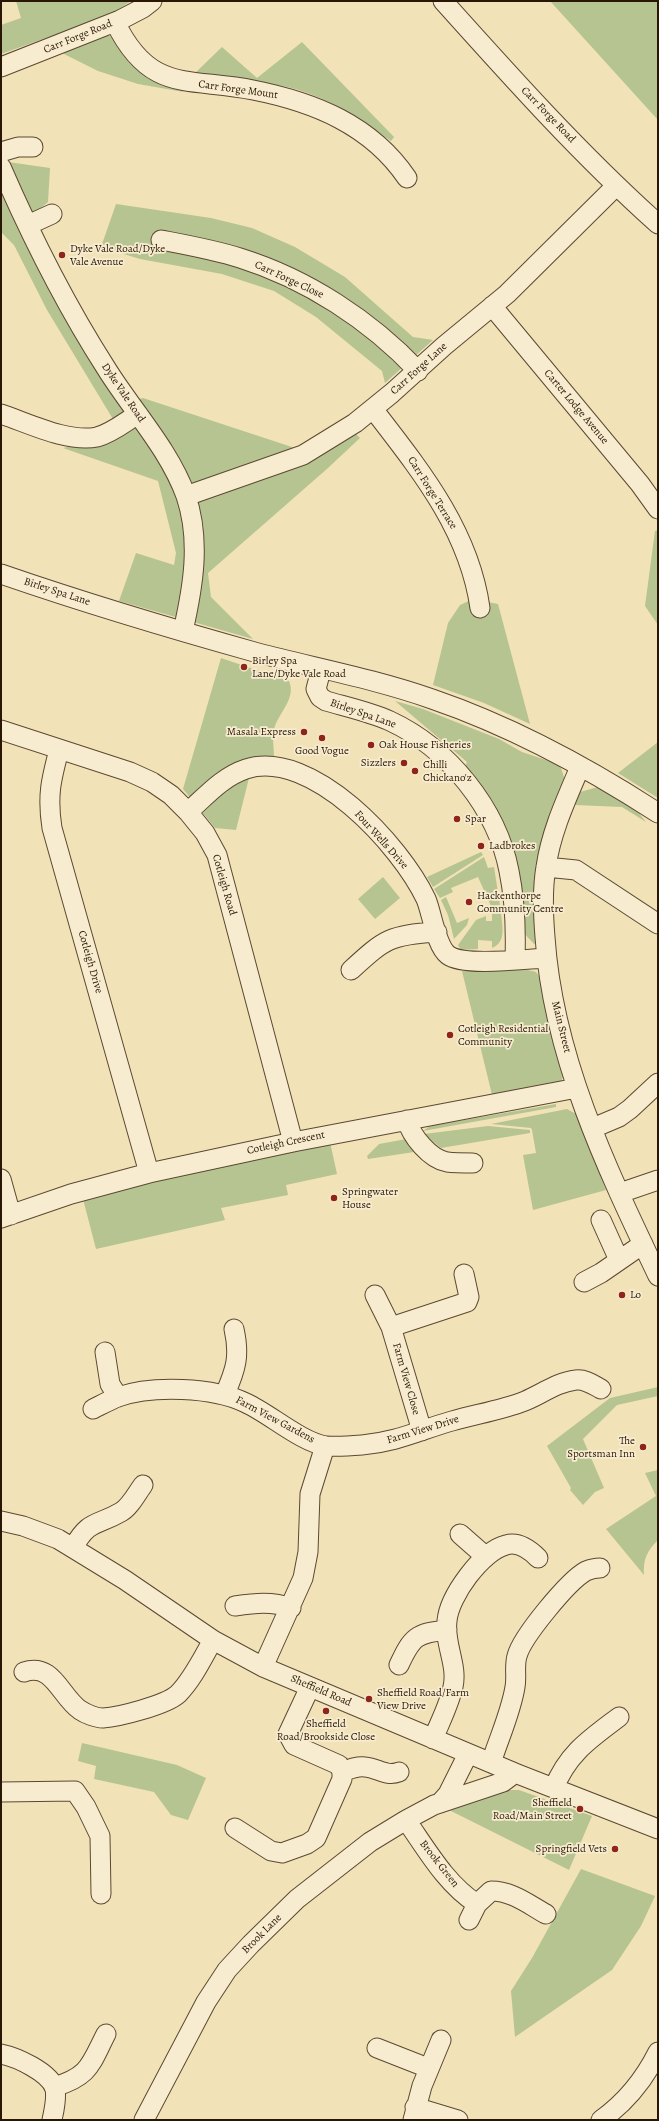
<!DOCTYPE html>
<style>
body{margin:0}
#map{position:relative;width:659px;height:2121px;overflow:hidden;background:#f2e2b7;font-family:Alegreya,serif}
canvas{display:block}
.frame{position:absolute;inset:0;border:2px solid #291604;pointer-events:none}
</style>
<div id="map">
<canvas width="659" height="2121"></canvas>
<div class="frame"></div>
</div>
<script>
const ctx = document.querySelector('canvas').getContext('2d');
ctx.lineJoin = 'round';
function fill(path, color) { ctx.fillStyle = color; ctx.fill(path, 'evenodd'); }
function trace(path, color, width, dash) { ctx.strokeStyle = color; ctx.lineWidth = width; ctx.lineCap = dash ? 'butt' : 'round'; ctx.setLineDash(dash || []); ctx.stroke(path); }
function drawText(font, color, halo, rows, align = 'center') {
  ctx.font = font + ' Alegreya,serif'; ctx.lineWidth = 3.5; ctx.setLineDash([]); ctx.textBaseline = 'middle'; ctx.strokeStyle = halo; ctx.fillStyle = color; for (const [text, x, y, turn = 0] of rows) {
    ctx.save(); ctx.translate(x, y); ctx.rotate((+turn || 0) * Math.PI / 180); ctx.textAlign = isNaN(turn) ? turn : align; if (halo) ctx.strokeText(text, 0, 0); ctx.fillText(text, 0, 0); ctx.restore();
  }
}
fill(new Path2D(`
 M16,1h115l-21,14 -109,39v-29l20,-7z
 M550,1h108v119z
 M107,35l10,4 16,24 51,29 -46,-8 -40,-13 -38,-19z
 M302,42l92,95 -3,4c-26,-18 -51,-36 -81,-47 -32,-13 -82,-15 -117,-19l29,-28 35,31z
 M1,161l49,7 -2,34 -28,23 101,179 22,-6 152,50 60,-15 5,5 -32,30 -120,105 3,24 42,42 -134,-38 17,-48 38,12 2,-12 -18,-72 -95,-33 59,-14 -75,-124 -33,-65 -13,-13z
 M116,204l95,14 41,10 43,19 50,30 68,60 20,3 -48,43 -3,-12 -66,-54 -42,-26 -52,-17 -82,-15 -39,-12z
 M658,530v95l-13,-19 10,-75z
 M473,599l25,5 32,120 -46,-21 -51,-18 15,-62 12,-18z
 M221,658l68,23c8,18 -12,33 -15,49 -2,8 0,18 0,26l-20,2 -18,72 -21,-2 -32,-39z
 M395,701l28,8 76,30 23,13 33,11 6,5 4,12 -21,58 -8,31 -1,32 4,41 -5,2 -12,-13 -57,-165 2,-4z
 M658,742v56l-40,-25z
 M598,787l36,20 12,15 -24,-15 -47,-2 5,-13z
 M481,852l2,3 -50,32 -6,-10z
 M484,857l4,11 6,-1 6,38 -9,1 -13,-29 -27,11 2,4 -13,6 -6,-9z
 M383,877l17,21 -25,21 -17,-20z
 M446,897l11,26 12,-5 -2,7 -13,14 -6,-24 -7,-15z
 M492,913h9c1,13 6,29 -9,35v-7l-14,-1v9l-17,1 -3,-5 18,-25 10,-4v5h6z
 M528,970l8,2 6,8 22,94 -3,8 -68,17 -31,-128z
 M556,1104v3l-133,24 7,-5z
 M567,1109l9,5 30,76 -73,20 -10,-55 13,-2 -4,-23 -1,-2 -40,-4z
 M488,1126l42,4v3l-89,15 -17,-14z
 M412,1138l2,14 -46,7 -1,-3 12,-12z
 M330,1142l7,32 -51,11 2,10 -67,13 4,12 -129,29 -13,-50 91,-24z
 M658,1387v9l-41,9 -34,34 21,49 -9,4 -12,13 -13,-15 1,-2 -24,-42 63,-48z
 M658,1470v70c-11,11 -15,19 -14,35l-38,-46 50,-33 -11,-23z
 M82,1743l95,22 29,13 -18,42 -17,-5 -17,-23 -60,-13 2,-13 -18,-5z
 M508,1790h11l73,26 -23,54 -120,-60z
 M581,1869l74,27 -14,30 -29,44 -97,67 -4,-46 21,-33z`), '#b6c492');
const minor = new Path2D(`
 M443,1c69,77 138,154 215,223
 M115,22c35,72 73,55 138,68 61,12 118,35 154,88
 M1,67l119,-47 23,-12 9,-7
 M1,152l17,-5h15
 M1,167c30,69 64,137 105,201 26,42 63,81 80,128 15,45 7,91 -3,135
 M28,225l24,-11
 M161,240c26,5 54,10 79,18 67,21 130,62 178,113
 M492,306l148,178 18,25
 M373,409c47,61 96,121 107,199
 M1,414c27,9 67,29 96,23 15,-4 28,-15 41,-23
 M186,496l117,-41 52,-32 37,-30 52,-47 63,-52 109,-108
 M1,574c84,29 171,55 257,79 58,15 117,26 174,46 79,27 155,68 226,114
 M321,670l-5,19 4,8 6,4c21,6 44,11 64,20 58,27 107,87 119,150 6,29 7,59 6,88
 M1,730l129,42 22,10 19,13 17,17 17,21 12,22 76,287
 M59,750c-8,30 -12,46 -7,78l97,345
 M580,767c-14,33 -29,65 -34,100 -4,23 -3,46 -1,70 8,120 62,232 113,339
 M188,812c18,-16 34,-35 58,-43 66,-21 155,77 180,130 6,14 10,47 22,56 16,12 77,4 98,3
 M546,867l30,3 82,54
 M351,970c34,-31 38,-35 86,-38
 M407,1120c4,16 23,39 40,42 8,1 17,1 26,1
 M593,1128l26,-11 11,-8 28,-26
 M1,1179l10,36
 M620,1193l38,-13
 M1,1218l70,-24 78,-21 144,-31 284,-54
 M601,1220l18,40
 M584,1282l17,-9 42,-29
 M375,1295l16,32 31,104
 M391,1327l76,-25 2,-5 -5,-23
 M105,1352l5,32 8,13
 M225,1394c11,-25 15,-38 9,-65
 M93,1409c8,-4 17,-9 25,-12 34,-12 95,-10 128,6 24,11 55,39 80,43 11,1 24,0 36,-1 35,-3 58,-15 90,-24 25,-7 50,-11 73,-20 17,-7 32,-19 51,-21 9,-1 16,4 25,9
 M1,1521l22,5 35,13 67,41 88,60 50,27 252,106 143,56
 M460,1534l25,22
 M73,1548c16,-29 24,-22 48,-36 9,-5 16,-19 22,-27
 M235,1606c20,-3 37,-5 56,2
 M399,1665c13,-28 17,-32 48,-35
 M263,1667l40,-89 5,-26 2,-58 15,-48
 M24,1672c29,-10 36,24 56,38 6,4 16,8 23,8 16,-1 63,-13 75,-24 15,-15 25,-37 35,-54
 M433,1739c7,-17 16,-34 20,-52 5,-22 -9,-43 -6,-66 2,-25 35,-70 59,-76 13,-4 24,5 32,13
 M491,1763c8,-25 20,-51 24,-76 2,-10 -1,-21 2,-31 5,-19 51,-75 69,-85 5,-2 9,-3 14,-3
 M342,1772c8,-3 15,-6 23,-5 13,1 21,10 34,5
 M554,1788c14,-35 36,-49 65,-71
 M1,1792l74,-1 11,16 14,29 1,58
 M440,1803l8,-9 20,-40
 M406,1820c21,30 40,64 71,84
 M235,1828l36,23 11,2 25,-9 9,-6 26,-59v-7l-3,-7 -45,-20 -6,-11 22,-47
 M469,1920l8,-16 14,-13c21,0 37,13 55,23
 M377,2048l51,20
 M1,2054c15,3 49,18 54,35 2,10 -1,21 -3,31
 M54,2087c36,-11 36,-22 52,-53
 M415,2107l43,13
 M144,2120l62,-118 21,-32 24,-26 46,-45 73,-57 36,-22 28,-15 69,-23 12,-9
 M413,2120l9,-34 19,-46
 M601,2120c24,-17 44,-42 57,-68`);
trace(minor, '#5b4931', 21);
trace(minor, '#f7ecd0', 19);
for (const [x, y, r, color] of [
 [62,255,4,"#8f2418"],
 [244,667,4,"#8f2418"],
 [304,732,4,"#8f2418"],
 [322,738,4,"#8f2418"],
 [371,745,4,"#8f2418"],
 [404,763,4,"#8f2418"],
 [415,771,4,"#8f2418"],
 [457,819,4,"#8f2418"],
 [481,846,4,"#8f2418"],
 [469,902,4,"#8f2418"],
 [450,1035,4,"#8f2418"],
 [334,1198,4,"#8f2418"],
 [622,1295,4,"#8f2418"],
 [643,1447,4,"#8f2418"],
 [369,1699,4,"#8f2418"],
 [326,1711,4,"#8f2418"],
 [580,1809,4,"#8f2418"],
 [615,1849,4,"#8f2418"]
]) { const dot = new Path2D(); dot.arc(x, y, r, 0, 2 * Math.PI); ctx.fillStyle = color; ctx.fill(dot); trace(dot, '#f7ecd0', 1.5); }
drawText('11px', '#291604', '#f7ecd0', [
 ["Carr Forge Road",78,37,-22],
 ["Carr Forge Mount",238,90,8],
 ["Carr Forge Road",548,115,46],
 ["Carr Forge Close",289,280,25],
 ["Carr Forge Lane",419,369,-42],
 ["Dyke Vale Road",123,393,56],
 ["Carter Lodge Avenue",576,407,50],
 ["Carr Forge Terrace",432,493,58],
 ["Birley Spa Lane",57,592,18],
 ["Birley Spa Lane",363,714,19],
 ["Four Wells Drive",381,840,48],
 ["Cotleigh Road",224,885,74],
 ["Cotleigh Drive",90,962,74],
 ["Main Street",561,1027,76],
 ["Cotleigh Crescent",286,1143,-12],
 ["Farm View Close",406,1379,74],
 ["Farm View Gardens",275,1420,28],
 ["Farm View Drive",423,1430,-17],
 ["Sheffield Road",321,1691,23],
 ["Brook Green",439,1864,52],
 ["Brook Lane",262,1934,-45]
]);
drawText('11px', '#291604', '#f7ecd0', [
 ["Dyke Vale Road/Dyke",70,249],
 ["Vale Avenue",70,262],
 ["Birley Spa",252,661],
 ["Lane/Dyke Vale Road",252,674],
 ["Masala Express",296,732,"right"],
 ["Oak House Fisheries",379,745],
 ["Good Vogue",322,751,"center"],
 ["Sizzlers",396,763,"right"],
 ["Chilli",423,765],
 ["Chickano'z",423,778],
 ["Spar",465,819],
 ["Ladbrokes",489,846],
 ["Hackenthorpe",477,896],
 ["Community Centre",477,909],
 ["Cotleigh Residential",458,1029],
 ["Community",458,1042],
 ["Springwater",342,1192],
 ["House",342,1205],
 ["Lo",630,1295],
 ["The",635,1441,"right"],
 ["Sportsman Inn",635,1454,"right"],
 ["Sheffield Road/Farm",377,1693],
 ["View Drive",377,1706],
 ["Sheffield",326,1724,"center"],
 ["Road/Brookside Close",326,1737,"center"],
 ["Sheffield",572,1803,"right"],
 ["Road/Main Street",572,1816,"right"],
 ["Springfield Vets",607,1849,"right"]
], 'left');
</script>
